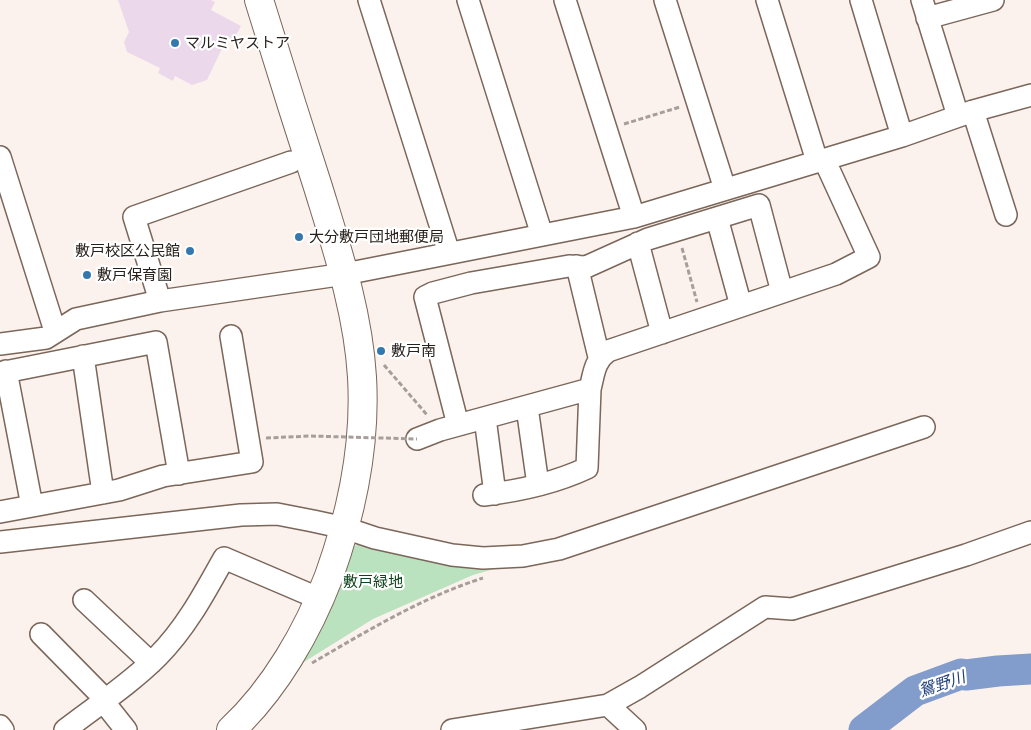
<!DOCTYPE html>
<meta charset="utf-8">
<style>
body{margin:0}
canvas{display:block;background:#fcf2ed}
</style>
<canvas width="1031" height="730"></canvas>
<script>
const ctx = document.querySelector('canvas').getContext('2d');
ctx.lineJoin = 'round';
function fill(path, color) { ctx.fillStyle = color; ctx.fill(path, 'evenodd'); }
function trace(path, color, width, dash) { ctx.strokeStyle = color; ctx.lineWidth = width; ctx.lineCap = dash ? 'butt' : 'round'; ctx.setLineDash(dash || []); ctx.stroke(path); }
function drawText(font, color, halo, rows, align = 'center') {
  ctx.font = font + ' Commissioner,"Noto Sans JP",sans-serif'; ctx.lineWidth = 4.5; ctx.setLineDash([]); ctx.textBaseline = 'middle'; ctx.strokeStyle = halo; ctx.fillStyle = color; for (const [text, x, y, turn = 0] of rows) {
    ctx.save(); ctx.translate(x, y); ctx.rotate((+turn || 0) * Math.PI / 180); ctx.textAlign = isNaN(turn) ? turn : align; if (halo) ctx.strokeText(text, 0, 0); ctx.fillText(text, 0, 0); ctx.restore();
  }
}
fill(new Path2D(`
 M359,544l80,20 26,4 36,-1 -28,8 -100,44 -77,48 56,-120z`), '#bae2be');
trace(new Path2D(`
 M864,730l51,-39 46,-17 5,1 32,-4 33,-2`), '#829ccc', 31);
fill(new Path2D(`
 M118,0h93l4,2 -4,8 30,16 -9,17 -6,-3 -19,40 -15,5 -17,-9 -2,5 -15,-8 2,-5 -33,-16 -3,-10 5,-10z`), '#ebd8eb');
const street = new Path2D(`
 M369,0l80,253
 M468,0l74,235
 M565,0l69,217
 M665,0l60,189
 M767,0l50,161
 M861,0l41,136
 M922,0l36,116
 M927,18l66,-18
 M973,111l33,104
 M0,157l55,174
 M717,218l24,88
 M638,243l24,90
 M577,266l22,91
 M160,301l-26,-84 157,-55
 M0,344l46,-6 30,-19 84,-18 185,-27 289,-57 268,-81 71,-25 58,-16
 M83,356l20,137
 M6,371l26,135
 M0,373l156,-31 23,132
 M527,407l11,78
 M485,418l10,76
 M458,425l-33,-128 8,-4 38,-10 98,-17 17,1 62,-28 111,-34 23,87
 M417,439l23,-9 150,-41c4,-15 4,-28 18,-38l228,-77 33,-17 -45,-98
 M484,495c34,-4 71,-12 103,-27l3,-79
 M0,512l119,-22 44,-14 89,-14 -21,-126
 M0,542l241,-27 36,-1 36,7 32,7 30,10 77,17 31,3 40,-2 36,-7 365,-122
 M84,600l67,63
 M41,634l60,61 2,6 23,29
 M608,705l27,25
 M0,726l3,4
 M65,730c31,-24 65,-46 93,-74 28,-28 47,-64 66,-98l96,41
 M452,730l156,-25 32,-18 125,-80 27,2 174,-54 65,-23`);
const secondary = new Path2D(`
 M231,730c44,-41 77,-99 98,-154 23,-64 37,-131 33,-199 -4,-66 -25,-128 -44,-190 -20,-62 -40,-125 -59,-187`);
trace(street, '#7b665a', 24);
trace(secondary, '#7b665a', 30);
trace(new Path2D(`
 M624,124l56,-17
 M682,248l15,54
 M384,365l44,51
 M266,438l45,-2
 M312,663c55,-32 111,-66 171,-85`), '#a79e99', 3, [5, 2.5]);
trace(street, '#fff', 21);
trace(secondary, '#fff', 28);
trace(new Path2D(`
 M311,436l106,3`), '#a79e99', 3, [5, 2.5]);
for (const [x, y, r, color] of [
 [175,43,5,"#3578ae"],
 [299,237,5,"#3578ae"],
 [190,251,5,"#3578ae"],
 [87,275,5,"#3578ae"],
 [381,351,5,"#3578ae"]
]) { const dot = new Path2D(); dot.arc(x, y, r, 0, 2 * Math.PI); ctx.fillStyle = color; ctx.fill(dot); trace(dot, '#fff', 2); }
drawText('15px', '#28201b', '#fff', [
 ["マルミヤストア",185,43],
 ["大分敷戸団地郵便局",309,237],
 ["敷戸校区公民館",180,251,"right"],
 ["敷戸保育園",97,275],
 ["敷戸南",391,351]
], 'left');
drawText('15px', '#0f431c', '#fff', [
 ["敷戸緑地",373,582]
]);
drawText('italic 16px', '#23427d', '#fff', [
 ["鴛野川",942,684,-19]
]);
</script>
